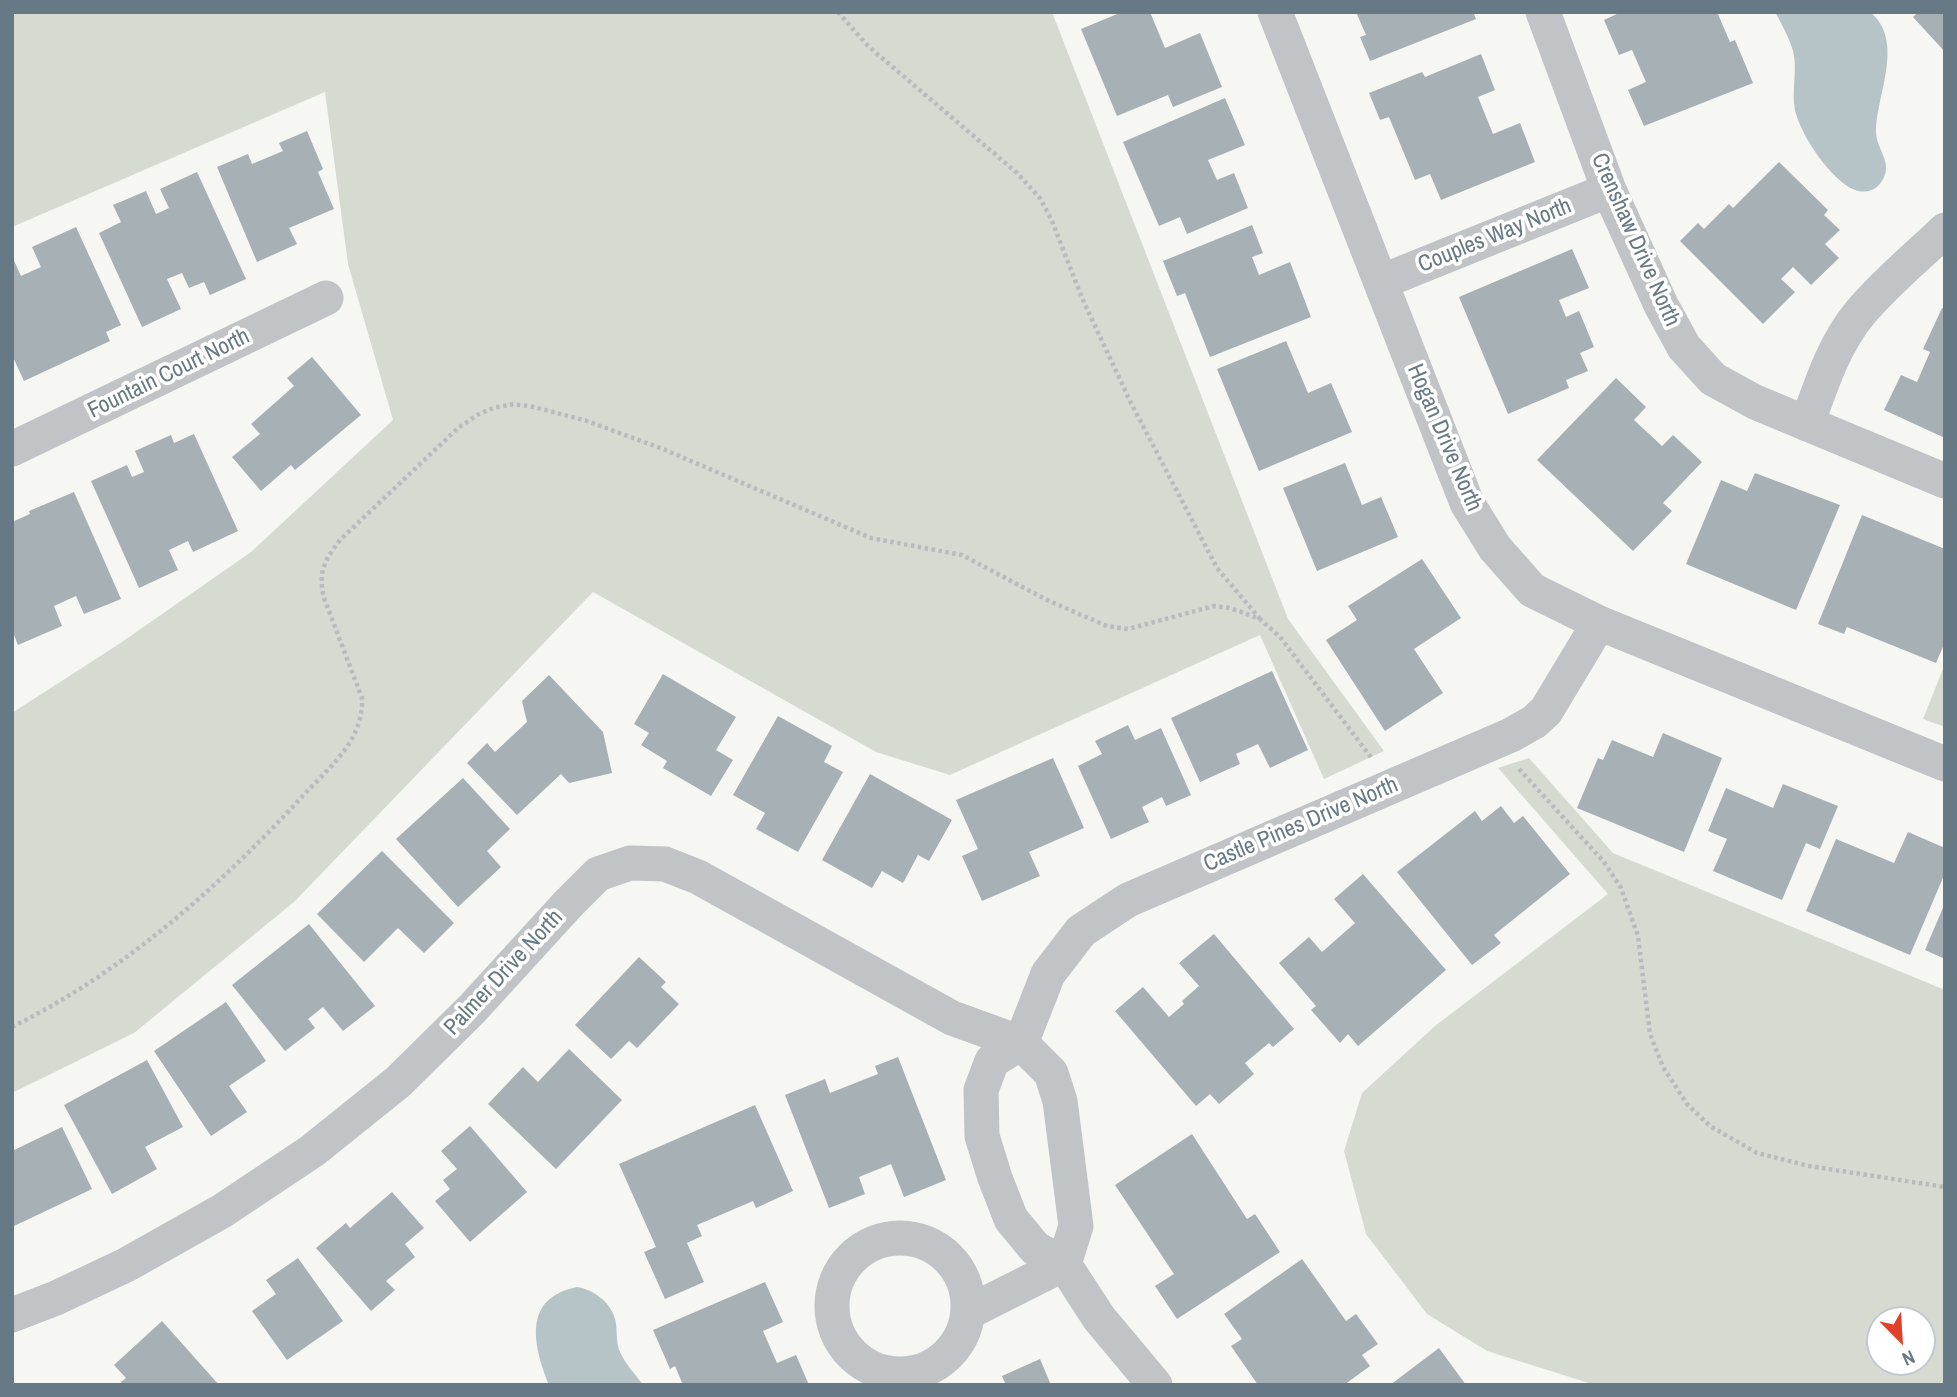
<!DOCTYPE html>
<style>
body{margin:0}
#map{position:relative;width:1957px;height:1397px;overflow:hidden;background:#f6f6f3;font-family:"Archivo Narrow",sans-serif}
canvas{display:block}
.frame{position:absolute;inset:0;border:14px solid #667984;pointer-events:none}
.north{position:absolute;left:1866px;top:1306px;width:70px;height:70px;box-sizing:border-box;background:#fff;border:2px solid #c2c9ce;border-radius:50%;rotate:156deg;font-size:19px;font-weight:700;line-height:28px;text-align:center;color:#667984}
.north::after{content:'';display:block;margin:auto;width:24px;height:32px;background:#e14128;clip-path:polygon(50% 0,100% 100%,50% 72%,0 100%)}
</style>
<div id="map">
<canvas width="1957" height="1397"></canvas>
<div class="frame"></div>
<div class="north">N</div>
</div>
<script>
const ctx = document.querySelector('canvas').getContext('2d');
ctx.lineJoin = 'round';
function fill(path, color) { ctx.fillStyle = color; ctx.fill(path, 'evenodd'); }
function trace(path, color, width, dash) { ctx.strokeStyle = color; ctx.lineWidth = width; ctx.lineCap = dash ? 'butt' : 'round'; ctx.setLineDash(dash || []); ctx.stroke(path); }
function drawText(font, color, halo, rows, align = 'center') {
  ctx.font = font + ' "Archivo Narrow",sans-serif'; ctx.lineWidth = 7; ctx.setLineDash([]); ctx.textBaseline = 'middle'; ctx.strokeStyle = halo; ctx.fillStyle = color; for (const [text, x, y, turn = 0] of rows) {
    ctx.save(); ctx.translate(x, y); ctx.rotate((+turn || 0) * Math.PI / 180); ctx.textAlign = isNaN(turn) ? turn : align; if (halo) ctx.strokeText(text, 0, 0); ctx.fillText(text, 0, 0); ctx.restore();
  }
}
fill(new Path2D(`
 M12,12h1040l236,607 96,132 -60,28 -64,-144 -310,140 -74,-23 -283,-160 -299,310 -160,131 -122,60v-380l107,-69 132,-92 142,-132 -45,-156 -23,-172 -313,135z
 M1945,664v63l-22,-8z
 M1529,758l84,95 332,137v395h-350l-108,-34 -60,-37 -61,-80 -22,-83 18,-58 73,-67 173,-132 -110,-126zM1880,1320h42v42h-42z`), '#d6dbd2');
fill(new Path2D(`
 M1775,12h95c35,28 7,82 6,118 -1,20 21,34 3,55 -7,7 -15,8 -24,5 -24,-9 -55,-56 -60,-80 -4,-19 3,-40 -2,-59 -4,-14 -11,-26 -18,-39z
 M577,1287c15,2 32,14 37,29 5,12 0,25 7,38 5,11 15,21 22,31h-94c-16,-40 -27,-87 28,-98z`), '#b6c4c7');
fill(new Path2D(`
 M1122,12h28l15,36 35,-15 22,54 -49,20 -5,-12 -51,21 -36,-87z
 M1356,12h117l3,7 -106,42 -10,-24 6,-2z
 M1621,12h96l13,30 5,-2 18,43 -109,43 -16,-36 18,-8 -14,-32 -13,5 -15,-35z
 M1918,12h27v40l-32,-35z
 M1481,54l14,36 -17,7 15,37 27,-11 15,39 -94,38 -11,-26 -15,6 -26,-63 -9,3 -11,-27 53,-21 3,5z
 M1225,98l20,47 -37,15 9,20 17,-7 14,35 -61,26 -7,-17 -21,9 -36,-84z
 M307,131l16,38 -5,3 16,37 -45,19 8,16 -40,18 -40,-95 31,-13 4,10 31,-13 -4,-8z
 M1779,162l49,48 -4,5 16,15 -15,14 14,14 -28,27 -18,-18 -12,12 14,13 -32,32 -83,-83 18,-18 6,6 25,-25 4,4z
 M197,172l49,107 -36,16 -6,-13 -15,6 -7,-15 -15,6 14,30 -39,18 -43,-94 22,-11 -8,-17 33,-14 10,23 13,-6 -9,-19z
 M1252,225l11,28 -11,4 7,18 31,-13 21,55 -101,40 -25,-64 -8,3 -14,-35z
 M76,227l45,98 -15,7 4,9 -86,40 -12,-26v-99l9,20 20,-9 -9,-20z
 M1572,249l17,39 -30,12 7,17 13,-6 15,36 -14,6 8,18 -22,9 3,8 -61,26 -49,-117z
 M1942,308l3,1v129l-61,-28 17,-35 16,7 13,-30 -7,-3z
 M1286,341l22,52 23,-10 21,49 -93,39 -42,-102z
 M312,357l49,58 -66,55 -4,-5 -30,26 -29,-34 28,-23 -9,-10 43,-38 -7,-8z
 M1616,378l30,29 -12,13 28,26 11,-11 29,27 -39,41 9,8 -39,40 -96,-91z
 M194,434l44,97 -45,21 -5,-11 -19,9 9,20 -39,18 -48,-107 36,-16 5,12 12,-5 -9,-21 36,-16 3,8z
 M1345,463l17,42 19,-8 17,40 -81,34 -34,-83z
 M1755,473l85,32 -44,105 -110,-46 35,-84 26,11z
 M74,492l47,107 -37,15 -8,-18 -22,10 8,20 -44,19 -6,-15v-108l18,-8 -1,-3z
 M1862,515l83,34v93l-9,21 -89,-36 -3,7 -26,-10z
 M1422,559l39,59 -47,31 29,44 -58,38 -59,-91 31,-20 -9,-14z
 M1272,671l36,79 -38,18 -12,-24 -22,10 4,10 -40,18 -29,-64z
 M663,674l73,43 -20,33 17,10 -22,36 -48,-28 4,-7 -26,-16 8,-12 -15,-9z
 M549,675l54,57 9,41 -43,10 -8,-9 -44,41 -50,-52 20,-20 8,9 32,-30 -5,-21z
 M778,716l54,30 -8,16 19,10 -45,80 -42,-23 9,-16 -32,-18z
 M1128,725l7,15 26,-12 30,67 -25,11 -4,-9 -20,10 7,15 -38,17 -33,-73 24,-12 -7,-13z
 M1663,733l59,25 -38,94 -107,-44 21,-50 5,2 9,-20 41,17z
 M1053,758l31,70 -55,24 11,24 -58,25 -20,-45 16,-7 -22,-49z
 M870,774l82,46 -23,41 -11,-6 -15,28 -21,-12 -10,17 -50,-28z
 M463,778l47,51 -23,22 14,16 -43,40 -62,-68z
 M1783,784l55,22 -18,43 -14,-6 -24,57 -69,-29 14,-32 -19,-8 18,-43 47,20z
 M1501,806l13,17 9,-7 47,58 -76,61 7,8 -29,22 -75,-93 78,-61 7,10z
 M1908,832l37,16v25l-35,82 -104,-44 30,-72 58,24z
 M382,851l72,72 -30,30 -26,-25 -34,34 -47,-48z
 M1363,874l83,96 -88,76 -10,-12 -8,9 -29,-33 5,-4 -37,-43 30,-26 13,15 33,-29 -21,-24z
 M1945,903v56l-20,-9z
 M309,924l66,82 -32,25 -20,-24 -15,12 7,9 -30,23 -53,-66z
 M1214,934l80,95 -21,18 -4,-4 -24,20 9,11 -35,30 -9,-10 -14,12 -81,-95 28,-24 26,30 15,-13 -2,-3 17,-15 -20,-23z
 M639,957l27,25 -5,5 18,17 -42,44 -8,-7 -18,18 -36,-34z
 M226,1002l40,59 -37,25 18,26 -36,24 -57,-85z
 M569,1049l53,51 -66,69 -68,-65 35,-37 15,15z
 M898,1057l48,123 -42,17 -13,-33 -32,13 6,17 -36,14 -44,-113 40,-16 5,14 48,-19 -3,-8z
 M147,1060l36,67 -38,20 12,22 -45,25 -48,-89z
 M755,1105l38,86 -37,17 -3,-7 -56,24 5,11 -15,7 17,39 -39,17 -21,-47 12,-5 -37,-83z
 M470,1126l57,66 -57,50 -35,-41 15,-12 -7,-9 14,-11 -16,-18z
 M62,1127l30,62 -80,38v-76z
 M1192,1134l55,85 8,-5 25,38 -103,67 -22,-33 19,-12 -59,-89z
 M392,1192l32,36 -19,16 10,13 -29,24 9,9 -24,21 -55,-63 30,-25 4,5z
 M298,1258l45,63 -56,39 -35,-49 24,-17 -10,-14z
 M1302,1259l44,62 10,-7 22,30 -16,11 8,11 -26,19h-86l-27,-39 11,-7 -18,-25z
 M765,1282l18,40 -20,9 14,32 19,-8 13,30h-126l-8,-19 -5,3 -17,-39z
 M162,1321l57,64h-96l-2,-3 5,-4 -12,-13z
 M1439,1348l27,37h-76z
 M1040,1359l11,26h-45l-4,-9z`), '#a6b0b5');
trace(new Path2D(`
 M838,12l30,34 149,127 23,25 12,23 30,77 49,105 86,165 43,51
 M1519,769l85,93 17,26 17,48 12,98 13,33 24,37 23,22 47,27 52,13 136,21
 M12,1027c111,-55 205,-138 288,-228 27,-30 64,-57 62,-101l-38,-100c-6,-26 0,-37 16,-58l118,-112 19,-13 16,-7 21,-4 20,3 53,14 76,28 208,89 91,17 85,45 60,26 21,3 86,-23 16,2 30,11 20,18 93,123`), '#b8bbbe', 4.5, [3.5, 3.5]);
trace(new Path2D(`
 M1275,12l192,491 28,45 37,42 67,33 346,141
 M1543,12l66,178 52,115 23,42 29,32 42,23 190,79
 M1381,282l228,-92
 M1807,424c14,-39 27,-80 53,-111 25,-30 57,-56 85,-83
 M12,449l314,-151
 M832 1306a68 68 0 1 1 136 0a68 68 0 1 1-136 0Z
 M969,1312l95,-48
 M12,1315l44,-17 70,-33 96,-54 90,-60 86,-69 74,-73 96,-105 30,-30 32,-11 35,1 33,13 254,141 69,25 30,30 9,28 16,125 -12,38
 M1155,1385l-56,-67 -35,-54 -29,-16 -24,-29 -16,-41 -13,-42 -1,-46 11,-29 29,-18 27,-69 33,-43 47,-31 383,-165 23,-13 12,-11 53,-88`), '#c0c4c7', 35);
drawText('23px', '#667984', '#fff', [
 ["Couples Way North",1495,236,-22],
 ["Crenshaw Drive North",1635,240,66],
 ["Fountain Court North",169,374,-26],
 ["Hogan Drive North",1444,438,67],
 ["Castle Pines Drive North",1301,825,-23],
 ["Palmer Drive North",504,973,-47]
]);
</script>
